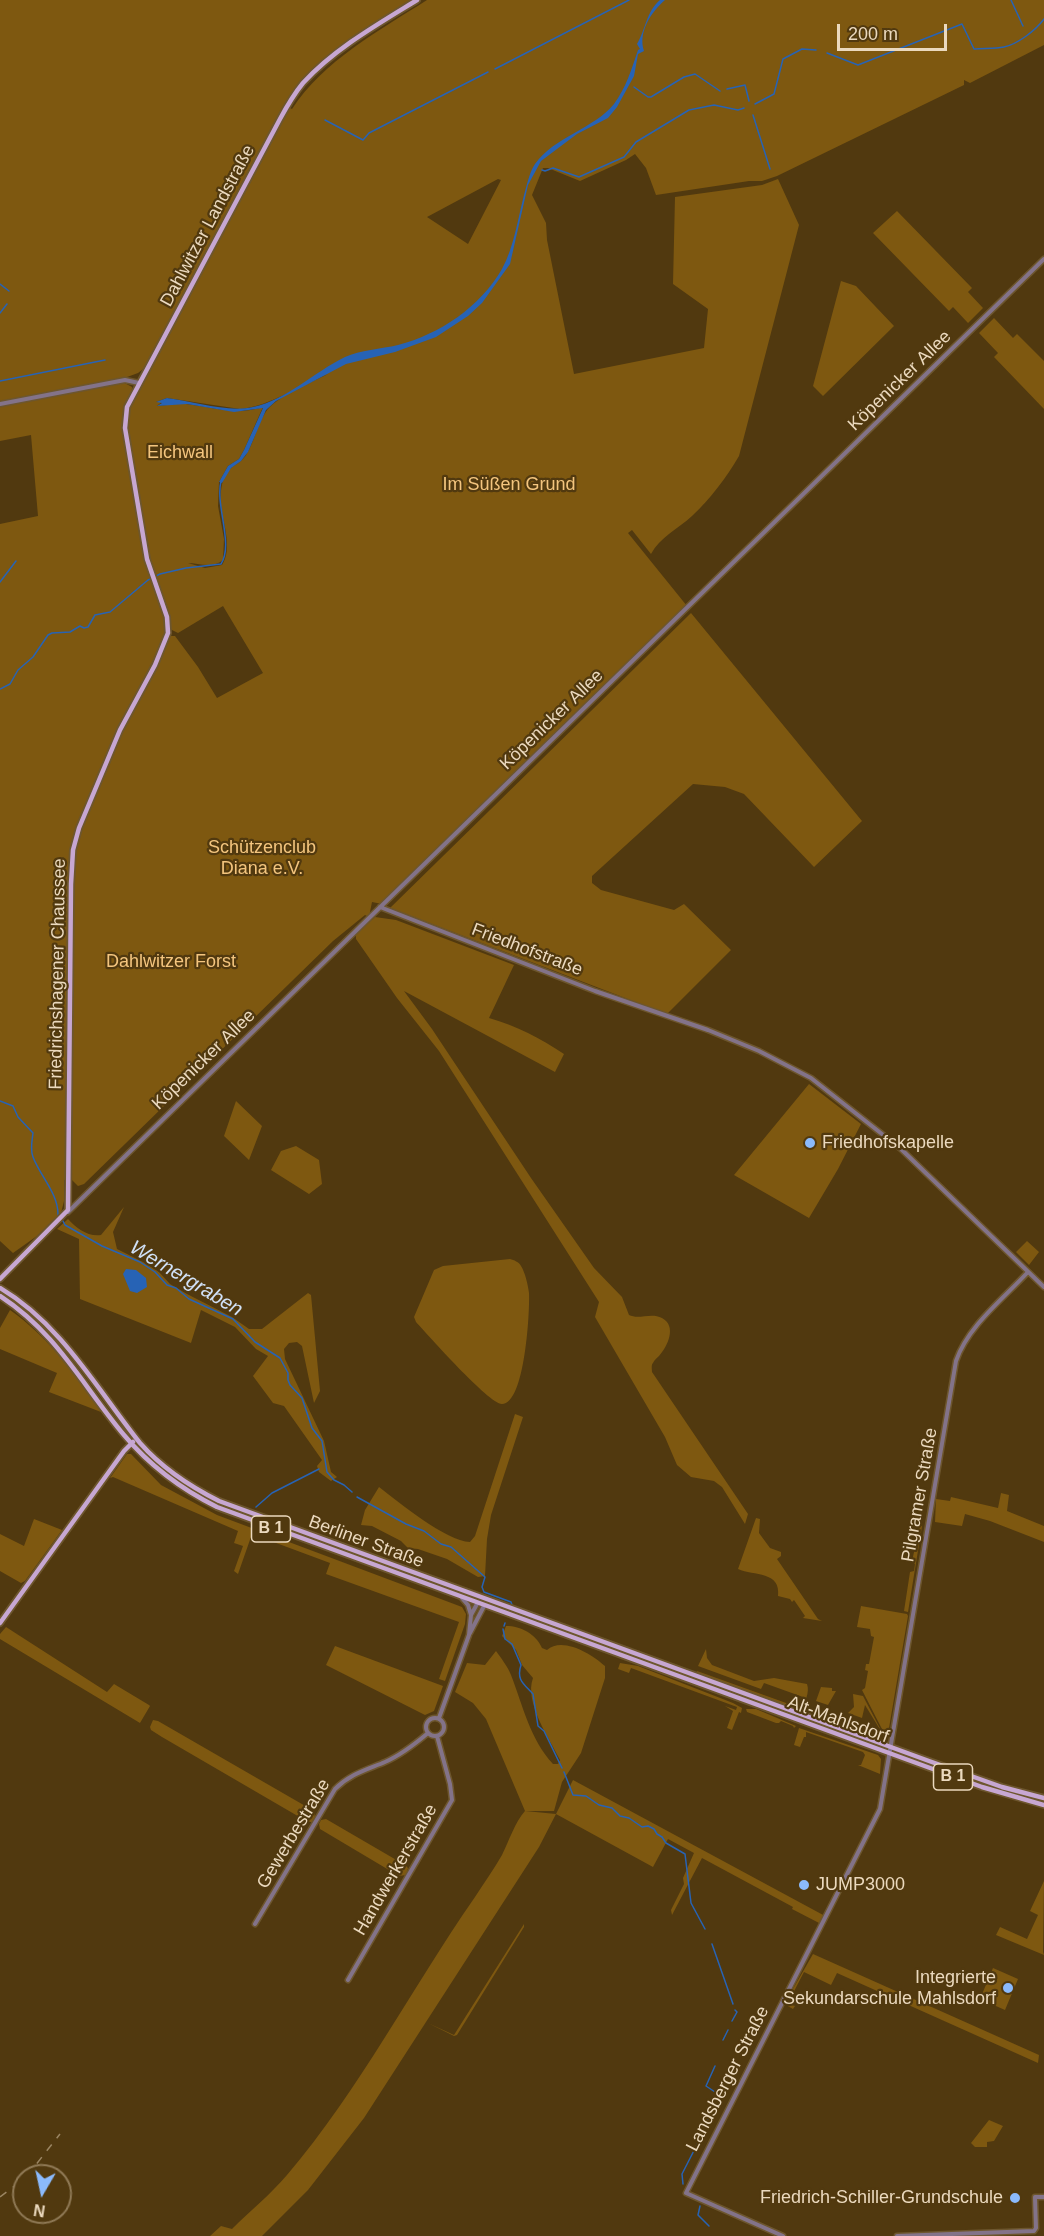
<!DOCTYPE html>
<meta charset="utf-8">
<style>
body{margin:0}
#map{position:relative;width:1044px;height:2236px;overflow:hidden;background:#51390f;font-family:Helvetica,sans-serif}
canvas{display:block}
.north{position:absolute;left:12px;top:2164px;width:60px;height:60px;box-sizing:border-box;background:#51390f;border:2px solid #8f7955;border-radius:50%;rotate:189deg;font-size:16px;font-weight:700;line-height:24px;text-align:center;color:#ebd9be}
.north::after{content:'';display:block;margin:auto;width:21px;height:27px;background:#8bbafc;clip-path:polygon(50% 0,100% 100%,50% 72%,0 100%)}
.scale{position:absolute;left:837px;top:24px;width:110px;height:27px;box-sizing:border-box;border:3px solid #ebd9be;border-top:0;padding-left:8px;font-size:18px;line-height:21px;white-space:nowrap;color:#ebd9be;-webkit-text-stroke:4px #51390f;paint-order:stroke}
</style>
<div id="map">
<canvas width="1044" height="2236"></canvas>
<div class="north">N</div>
<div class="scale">200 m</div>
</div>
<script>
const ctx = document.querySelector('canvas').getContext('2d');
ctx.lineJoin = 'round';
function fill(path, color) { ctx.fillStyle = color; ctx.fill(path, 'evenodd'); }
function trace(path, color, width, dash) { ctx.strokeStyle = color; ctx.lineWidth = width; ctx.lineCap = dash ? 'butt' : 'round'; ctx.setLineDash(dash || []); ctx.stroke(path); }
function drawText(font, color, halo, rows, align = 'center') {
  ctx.font = font + ' Helvetica,sans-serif'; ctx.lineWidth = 4.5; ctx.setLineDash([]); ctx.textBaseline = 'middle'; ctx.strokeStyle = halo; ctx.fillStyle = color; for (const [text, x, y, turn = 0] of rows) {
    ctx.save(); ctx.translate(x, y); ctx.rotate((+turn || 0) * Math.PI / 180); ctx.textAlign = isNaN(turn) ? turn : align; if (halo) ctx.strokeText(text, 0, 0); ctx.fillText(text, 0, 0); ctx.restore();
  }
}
fill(new Path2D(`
 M0,0h413l-69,45 -46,42 -151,279 -9,7 -19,7 13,7c0,14 -10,23 -9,40l26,147 15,40 2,15 -1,8 -10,23 -33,62 -48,118 -6,339 -4,1v21l-3,12 -24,23 -24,17 -13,-12v-717l38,-8 -7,-81 -31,6z
 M427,0h617v45l-74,38 -6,-3v5l-187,91 -15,5h-13l-93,14 -10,-27 -11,-14 -9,6 -46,21 -32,-13h-5l-11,27 14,28 1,17 27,134 130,-26 4,-39 -35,-25 2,-87 87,-12 16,-6 21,46 -60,231c-13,22 -28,42 -47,60 -14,13 -32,21 -41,38l-19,-24 -4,3 59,73 -305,298 -10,-2 -3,15 -4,-2 -32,26 -249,243 -6,2 -7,-7 2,-304 1,-18 5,-23 45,-108 33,-62 12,-28h6l23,31 19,31 46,-25 -40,-67 -45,27 -8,-4 -2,-11 -20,-62 -22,-129 2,-19 160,-301 4,2c31,-48 88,-79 135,-109zM498,179l3,1 -33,64 -41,-27zM328,374c-18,9 -52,22 -63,39 -8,13 -11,29 -19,42 -4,6 -8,8 -14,12 -11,9 -12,25 -11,39 2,18 12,42 1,59l-17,3 -17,-5c10,0 24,6 35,-3l1,-21 -6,-33 1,-24 9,-16 11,-7 5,-9 19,-43c-27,9 -50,0 -77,-3 -10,-1 -20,2 -29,2l5,-4h-6l11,-4 73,11c32,-3 60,-25 88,-35z
 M897,211l75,77 -4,4 15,16 -15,15 -15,-16 -4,4 -76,-78z
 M841,281l15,5 38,40 -71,70 -10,-10z
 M994,318l19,20 4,-4 27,27v48l-50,-52 4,-4 -19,-20z
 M691,613l171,208 -48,46 -70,-73 -19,-7 -32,-3 -101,92v7l9,7 73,20 10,-6 47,46 -64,64 -277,-106z
 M375,917l21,3 118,45 -25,53c28,8 51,20 75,36l-9,18 -151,-81 28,38 99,149 63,90 28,29 7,18c10,5 22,-3 33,3 15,8 6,28 -3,38 -2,2 -5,4 -6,7 -2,2 -1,6 -1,9l96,142 -3,10 -23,-37 -8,-6 -23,-4 -14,-12 -12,-28 -70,-120 4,-15 -160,-251 -42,-53 -41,-59v-5z
 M809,1084l52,40 -23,45 -29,49 -75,-43z
 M236,1101l26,25 -13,34 -25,-24z
 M296,1146l23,14 3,24 -13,10 -38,-24 10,-19z
 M124,1207l-11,25 4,17 26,13 16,10 11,12 17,10 45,23 17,12h13l46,-36 3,2 9,96 -6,12 -12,-57 -5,-4 -8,1 -5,6 1,10 39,82 7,31 6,5 -6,4 -12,-9 -2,-6 5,-6 -38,-54 -11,-3 -20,-27 15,-20 -12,-7 -21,-22 -34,-17 -10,33 -111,-44 -1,-60 -22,-10 11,-10c8,9 20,18 33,16z
 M1027,1241l12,11 -10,13 -13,-13z
 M510,1259c4,1 9,3 11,7 4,6 7,19 8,27 1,18 -4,111 -27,111 -13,0 -74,-69 -86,-82l-2,-5 20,-47 9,-4z
 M10,1310c37,26 67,65 91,102l-52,-20 8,-19 -57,-24v-21z
 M515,1414l8,3 -32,98 -4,24 -2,37 -7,1 -31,-18 -29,-10 -10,-1 -7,-7 -29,-15 -11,-1 4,-15 14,-23c21,16 67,54 91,55l5,-6z
 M127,1454h4l30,31 56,30 245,92 4,7 -1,10 -20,57 -6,-2 20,-57 -133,-48 4,-11 -78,-29 -14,40 -4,-3 9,-25 -9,-3 4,-12 -125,-54 -3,1z
 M1001,1493l8,2 -2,16 37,15v16l-54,-21 -25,-7 -3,12 -27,-4 1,-23 14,2 1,-4 47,11z
 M756,1518l4,1 -1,14 11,15 11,4v4l-4,3 41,60 4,2 -19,-3 2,-2 -11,-16 -2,2 -2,-3 -12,-3c3,-25 -24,-20 -40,-27z
 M34,1519l28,11 -37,51 -4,2 -21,-12v-37l24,12z
 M917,1525l5,1 -14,86 -4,-1 6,-39 4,-1 1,-7 -3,-3 5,-22z
 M861,1606l46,8 1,2 -20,118 -3,1 -23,-45 3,-2 3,-17 -3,-1 1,-6h3l5,-27 -3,-1 -1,-7 -13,-2z
 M506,1626c15,0 30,8 36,22l5,2c15,-14 45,4 58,16v12l-24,75 -19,29 -8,29h-29l31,3 17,-34 252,136 -4,8 -29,-15 1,-2 -91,-49 -30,57 -1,-5 13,-26 -1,-6 11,-25 -26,-14 -15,28 -97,-53 -17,33 -175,271 -56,72 -46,46h-52l11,-10 11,3c18,-18 38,-34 55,-54 73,-86 124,-186 188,-278 9,-14 19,-28 27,-42 7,-14 13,-33 23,-44l-39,-92 -13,-16 -18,-11 12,-29 18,2 11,-14c5,7 12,16 15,24 12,31 19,64 42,89h5l2,-4c-11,-22 -36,-58 -27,-82l-11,-13 -6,-15 -14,-14z
 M6,1627l101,65 7,-8 35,21 1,1 -10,17 -140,-84v-5z
 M335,1646l108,40 -9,25 -9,4 -99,-50z
 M706,1649l1,9 5,7 42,16 20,-3 33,6c3,8 -2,20 -8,26h-4l-99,-36 1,-3 103,37 3,-11 -39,-14 -3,6 -63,-23z
 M620,1663l18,3 95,37 9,5 -1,5 -2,-1 -7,18 -5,-2 6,-17 -8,-5 11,4 1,-3 -106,-39 -2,5 -11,-4z
 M821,1687l11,1v3h4l-8,14 -12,-4z
 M853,1694l10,2 21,40 -19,-31 -3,13 -14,-5 6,-6z
 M746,1709h10l40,17 -2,2 -1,-2 -12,-5 -2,2h-3l-29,-11z
 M153,1720l5,1 156,90 1,7 -3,4h-4l-146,-85 -11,-7 -1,-3z
 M799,1728l79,27 3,4 -1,15 -22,-9h3l4,-10 -2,-3 -57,-20v5h-2l-4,10 -6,-2z
 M326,1819l79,46 3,3 -2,7 -7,1 -79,-47 -1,-5 2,-4z
 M1044,1881l-1,71 1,3 -48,-20 4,-8 27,12 11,-24 -8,-4z
 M524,1924v3l-67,108 -3,1 -26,-13 26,12z
 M813,1954l226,101 -1,8 -201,-90 -6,12 -27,-13 -14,27 2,6 3,1 -2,3 -7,-4v-4z
 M993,1968l25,11 -13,31 -25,-11z
 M989,2120l14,6 -9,15 -7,1v5h-12l-4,-4z`), '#7e5810');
fill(new Path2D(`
 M660,0h5c-15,13 -27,33 -21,51l-6,3 -4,22 -17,31 -9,11 -31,16 -36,27 -13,24 -18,79 -28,39 -14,13 -32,21 -41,15 -49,12 -70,37 -10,9 -18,42 -7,9 -10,7 -9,15 -3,-1 9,-16 11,-7 5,-9 19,-42 -29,4 -47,-8 -30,2 5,-3 -6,-1 11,-4c26,3 61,15 86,9 34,-7 61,-35 92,-50 15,-7 36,-8 53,-12 42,-11 82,-38 104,-76 12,-22 16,-51 22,-74 3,-10 5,-22 11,-31 19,-27 60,-36 79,-60 12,-16 18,-36 24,-54l2,-1 -3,-5c9,-15 9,-32 23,-44z
 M126,1269l10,1 10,8 1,9 -10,6 -7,-2 -7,-17z`), '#2763b5');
trace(new Path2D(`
 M1011,0l12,26
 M827,53l31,12 104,-41 12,25c9,-1 20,0 30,-2 14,-3 32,-17 40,-28
 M495,69l134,-69
 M634,87l14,10h3l33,-20 11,-3 25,17
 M727,89l18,-4 4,16
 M755,104l19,-10 9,-35 19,-10 14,1
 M753,115l17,54
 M325,120l38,20 6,-7 119,-61
 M542,170l3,1 8,-3 26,9 45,-20 12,-15 53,-32 25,-5 24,5 6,-2
 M0,284l9,7
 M0,313l7,-9
 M0,381l105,-21
 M0,582l16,-21
 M0,689l10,-5 8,-14 15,-13 15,-22 4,-2 18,-1 10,-6 4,2 4,-1 7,-12 15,-3 38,-32 12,-6 26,-6 35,-4c13,-20 -6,-58 0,-83
 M0,1101l13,5 5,11 15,16c-1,8 -3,17 0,24 7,19 26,37 25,59
 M63,1221l2,4 37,21 38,16 15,10 12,13 9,3 13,11 44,20 22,23 25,16 8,15v7l2,5 12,13 10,30 10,13 5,31 7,8 10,5 8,7
 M357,1497l49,27 18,7 17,13 10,3 34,30 -3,10 2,5 27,10 1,3
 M256,1507l16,-14 47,-24
 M504,1626l1,-3
 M503,1629l2,10 7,5 9,21c-5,15 3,19 12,29l5,32 6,5 18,37
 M564,1772l9,23 13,1 13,9 13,3 8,8 9,2 13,9 6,-1 6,3 3,5 5,3 4,6 19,11 6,49 14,26
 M712,1944l21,60
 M732,2021l5,-9 -2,-2
 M723,2040l5,-10
 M715,2066l-9,20 9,6
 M683,2184l-1,-10 23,-45 8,-29
 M700,2206l-2,9 11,11`), '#2763b5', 1.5);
const minor = new Path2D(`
 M0,404l125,-24 14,3
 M380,907l215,84 113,39 51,21 52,27 90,71 143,138
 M68,1212l976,-953
 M462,1598l6,7 3,10
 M470,1633l14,-27
 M426 1727a9 9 0 1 1 18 0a9 9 0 1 1-18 0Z
 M439,1718l30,-83 2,-20 6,-11
 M255,1924l80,-135c15,-15 31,-19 50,-27 16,-7 30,-18 43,-29
 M348,1980l104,-180 -2,-16 -13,-48
 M783,2236l-97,-43 194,-384 76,-448c12,-35 47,-62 72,-89
 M897,2236l137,-5 2,-3 -1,-31h9`);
const major = new Path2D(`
 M0,1279l68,-69 3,-326 2,-34 6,-22 41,-98 35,-65 13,-32 -1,-16 -20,-58 -22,-131 2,-21 153,-288c7,-13 14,-25 23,-36 31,-34 75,-59 114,-83
 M0,1288c61,36 97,101 140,155 22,25 49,43 79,58l710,260 73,26 42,11
 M0,1296c57,37 82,89 124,139 26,31 57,54 93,72l765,280 62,18
 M0,1623l124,-172 9,-9`);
trace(minor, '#6d562e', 7);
trace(major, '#6d562e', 8);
trace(minor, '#837389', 4);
trace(major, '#c7a7d2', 4.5);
trace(new Path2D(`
 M27,2176l33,-42
 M0,2197l24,-18`), '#9a8562', 1.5, [8, 8]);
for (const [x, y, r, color] of [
 [810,1143,6,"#8bbafc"],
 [804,1885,6,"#8bbafc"],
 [1008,1988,6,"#8bbafc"],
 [1015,2198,6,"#8bbafc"]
]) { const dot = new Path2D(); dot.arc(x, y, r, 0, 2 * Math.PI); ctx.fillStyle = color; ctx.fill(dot); trace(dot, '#51390f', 2); }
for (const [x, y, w] of [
 [271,1529,39],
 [953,1777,39]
]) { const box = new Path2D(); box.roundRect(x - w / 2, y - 13, w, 26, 4.5); ctx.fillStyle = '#51390f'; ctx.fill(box); trace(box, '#ebd9be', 1.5); }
drawText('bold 16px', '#ebd9be', null, [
 ["B 1",271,1529],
 ["B 1",953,1777]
]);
drawText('18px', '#ebd9be', '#51390f', [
 ["Dahlwitzer Landstraße",208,226,-62],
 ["Köpenicker Allee",900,381,-44],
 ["Köpenicker Allee",552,720,-44],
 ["Friedhofstraße",527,950,21],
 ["Friedrichshagener Chaussee",58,974,-89],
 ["Köpenicker Allee",204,1060,-44],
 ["Pilgramer Straße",920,1495,-80],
 ["Berliner Straße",366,1542,20],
 ["Alt-Mahlsdorf",838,1720,20],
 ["Gewerbestraße",294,1834,-59],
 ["Handwerkerstraße",396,1870,-60],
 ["Landsberger Straße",728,2079,-63]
]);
drawText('18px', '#f4c57e', '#51390f', [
 ["Eichwall",180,453],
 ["Im Süßen Grund",509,485],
 ["Schützenclub",262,848],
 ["Diana e.V.",262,869],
 ["Dahlwitzer Forst",171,962]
]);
drawText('18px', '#ebd9be', '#51390f', [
 ["Friedhofskapelle",822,1143],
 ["JUMP3000",816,1885],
 ["Integrierte",996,1978,"right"],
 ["Sekundarschule Mahlsdorf",996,1999,"right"],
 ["Friedrich-Schiller-Grundschule",1003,2198,"right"]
], 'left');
drawText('italic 20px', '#d1e1f7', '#51390f', [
 ["Wernergraben",186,1279,31]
]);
</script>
